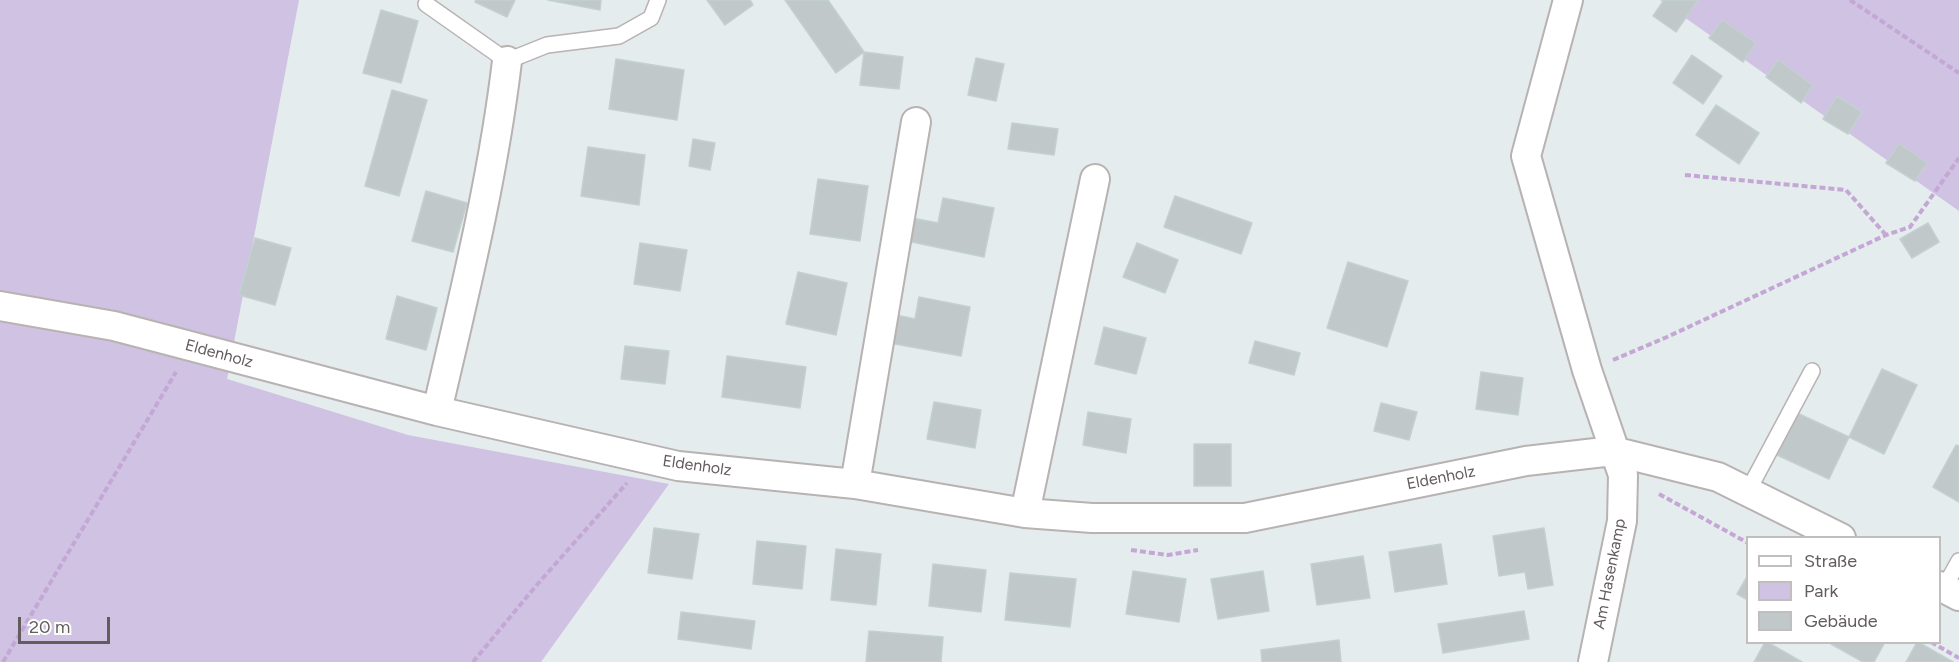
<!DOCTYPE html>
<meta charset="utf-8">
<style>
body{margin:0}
#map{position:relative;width:1959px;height:662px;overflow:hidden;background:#e4eced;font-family:Figtree,sans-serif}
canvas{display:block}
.legend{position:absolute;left:1746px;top:536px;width:195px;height:108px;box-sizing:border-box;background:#fff;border:2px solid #c1bebe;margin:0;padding:8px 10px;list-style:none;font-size:18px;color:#635c5c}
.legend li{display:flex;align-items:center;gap:12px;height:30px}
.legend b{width:30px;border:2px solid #c1bebe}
.scale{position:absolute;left:18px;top:617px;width:92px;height:27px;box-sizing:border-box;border:3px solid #635c5c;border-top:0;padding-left:8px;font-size:18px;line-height:21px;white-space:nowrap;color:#635c5c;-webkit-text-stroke:4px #fff;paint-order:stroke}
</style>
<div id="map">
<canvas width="1959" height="662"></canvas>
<ul class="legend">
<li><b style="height:8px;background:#fff"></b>Straße</li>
<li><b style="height:16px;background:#cfc2e3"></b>Park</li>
<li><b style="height:16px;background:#c0c8c9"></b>Gebäude</li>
</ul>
<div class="scale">20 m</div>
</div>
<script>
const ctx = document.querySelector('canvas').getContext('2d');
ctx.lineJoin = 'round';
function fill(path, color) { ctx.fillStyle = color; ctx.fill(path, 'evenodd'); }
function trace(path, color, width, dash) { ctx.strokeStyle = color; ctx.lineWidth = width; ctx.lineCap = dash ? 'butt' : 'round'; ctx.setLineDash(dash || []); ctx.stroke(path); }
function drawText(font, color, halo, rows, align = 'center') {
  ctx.font = font + ' Figtree,sans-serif'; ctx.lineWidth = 4.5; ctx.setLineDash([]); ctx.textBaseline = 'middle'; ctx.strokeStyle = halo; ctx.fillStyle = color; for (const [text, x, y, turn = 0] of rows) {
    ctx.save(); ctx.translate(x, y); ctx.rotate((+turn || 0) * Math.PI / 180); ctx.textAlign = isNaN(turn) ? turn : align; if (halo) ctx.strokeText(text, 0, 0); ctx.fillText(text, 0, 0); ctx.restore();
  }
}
fill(new Path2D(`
 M0,0h299l-72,379 181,56 261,49 -128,178h-541z
 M1660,0h299v211z`), '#cfc2e3');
const building = new Path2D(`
 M476,0h39l-8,17 -32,-15z
 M548,0h53l-1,10z
 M707,0h43l3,5 -28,20z
 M785,0h43l36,52 -28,21z
 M1664,0h34l-22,32 -23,-16z
 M381,10l37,11 -17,62 -38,-10z
 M1722,20l34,23 -13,19 -34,-24z
 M864,52l39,5 -4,32 -39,-4z
 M1692,55l30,21 -19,28 -30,-21z
 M976,58l28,6 -8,37 -28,-6z
 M616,59l68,11 -7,50 -68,-11z
 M1778,60l35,25 -12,18 -35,-26z
 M392,90l35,10 -28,96 -34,-10z
 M1837,96l25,16 -14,22 -25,-15z
 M1716,105l43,28 -20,31 -43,-29z
 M1012,123l46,6 -4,26 -46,-6z
 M693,139l22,4 -5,27 -21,-4z
 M1899,143l28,20 -12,18 -29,-18z
 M588,147l57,8 -6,50 -58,-9z
 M818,179l50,7 -8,55 -50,-7z
 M426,191l41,12 -14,49 -41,-11z
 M1175,196l77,27 -11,31 -77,-27z
 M943,198l51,10 -10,49 -77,-16 5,-23 26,5z
 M1928,223l11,19 -27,16 -12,-19z
 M255,238l36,10 -16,57 -36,-10z
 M640,243l47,7 -7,41 -46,-7z
 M1137,243l41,17 -13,33 -42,-16z
 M1348,262l60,19 -21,66 -60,-19z
 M798,272l49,11 -11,52 -50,-11z
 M397,296l40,12 -11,42 -40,-11z
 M919,297l51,10 -9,49 -71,-13 6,-28 19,4z
 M1104,327l42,11 -10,36 -41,-10z
 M1255,341l45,12 -6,22 -45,-12z
 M625,346l44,5 -4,33 -44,-5z
 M727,356l79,11 -6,41 -78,-11z
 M1882,369l35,16 -33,69 -35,-17z
 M1481,372l42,6 -5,37 -42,-6z
 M934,402l47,8 -6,38 -48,-9z
 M1381,403l36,9 -8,28 -35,-9z
 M1088,412l43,7 -5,34 -43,-8z
 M1797,413l52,24 -20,42 -52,-24z
 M1194,444h37v42h-37z
 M1956,445l3,1v56l-26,-15z
 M654,528l45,6 -7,45 -44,-6z
 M1544,528l9,57 -25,4 -3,-17 -26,4 -6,-40z
 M757,541l49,5 -4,43 -49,-5z
 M1441,544l6,40 -52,8 -6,-40z
 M836,549l45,5 -5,51 -45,-5z
 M1363,556l7,42 -53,7 -6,-41z
 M933,564l53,6 -5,42 -52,-6z
 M1133,571l53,8 -7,43 -53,-8z
 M1263,571l6,40 -51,8 -7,-40z
 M1010,573l66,6 -6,48 -65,-7z
 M1748,575v25l-11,-6z
 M1524,611l5,28 -86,14 -5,-29z
 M681,612l74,9 -4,28 -73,-10z
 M869,631l74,6 -2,25h-75z
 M1339,640l2,22h-79l-1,-12z
 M1765,642h2l35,20h-48z
 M1832,642h53l-11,20h-11l-32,-18z
 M1917,642h1l35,20h-47z`);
fill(building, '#c0c8c9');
trace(building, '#c3d0d1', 1.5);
const service = new Path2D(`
 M426,4l81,57 40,-16 72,-9 32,-18 7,-18
 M1748,491l64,-120
 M1944,588l15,-27`);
const minor = new Path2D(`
 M1568,0l-42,156 61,214 36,105 -1,46 -29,141
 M0,306l114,20 323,85 241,55 177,18 170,29 67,5h153l281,-57 87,-10 105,26 123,61
 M437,411c27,-116 56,-232 70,-350
 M855,484l61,-362
 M1025,513l70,-334
 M1940,586l19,10`);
trace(service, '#b8b2b1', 18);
trace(minor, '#b8b2b1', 32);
trace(new Path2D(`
 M1850,0l109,73
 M1685,175l161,15 40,45
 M1613,360l54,-23 219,-102 24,-8 49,-69
 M1659,494l89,49
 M1131,550l37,5 30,-5
 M1931,642l28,16
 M3,662l173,-290
 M473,662l62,-75 92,-104`), '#c4a7d4', 4, [6, 3]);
trace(service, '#fff', 15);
trace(minor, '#fff', 28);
drawText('16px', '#635c5c', '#fff', [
 ["Eldenholz",219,354,15],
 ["Eldenholz",697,466,8],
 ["Eldenholz",1441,478,-11],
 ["Am Hasenkamp",1610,574,-79]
]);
</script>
